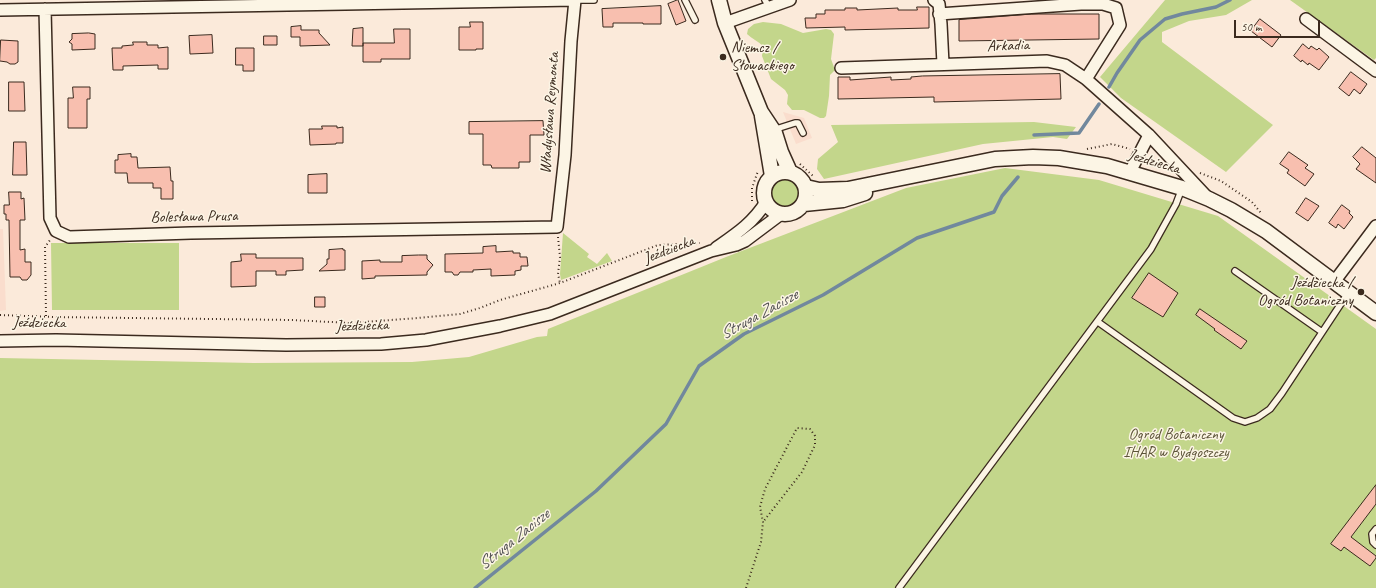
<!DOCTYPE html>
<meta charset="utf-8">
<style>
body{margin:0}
#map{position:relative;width:1376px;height:588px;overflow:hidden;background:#fbeada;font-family:Caveat,sans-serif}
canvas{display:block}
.scale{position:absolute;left:1234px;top:20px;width:86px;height:18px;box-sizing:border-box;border:2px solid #3b2a1e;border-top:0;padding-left:5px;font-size:12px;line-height:14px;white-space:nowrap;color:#3b2a1e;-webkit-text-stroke:3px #fcf5e5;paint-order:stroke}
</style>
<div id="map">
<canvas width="1376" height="588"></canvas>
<div class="scale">50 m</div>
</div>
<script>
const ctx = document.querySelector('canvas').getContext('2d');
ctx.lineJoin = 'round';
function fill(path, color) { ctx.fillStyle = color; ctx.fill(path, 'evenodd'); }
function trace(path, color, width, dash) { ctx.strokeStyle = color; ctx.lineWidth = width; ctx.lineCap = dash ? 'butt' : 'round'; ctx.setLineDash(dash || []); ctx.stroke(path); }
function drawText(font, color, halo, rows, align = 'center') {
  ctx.font = font + ' Caveat,sans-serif'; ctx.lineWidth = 3; ctx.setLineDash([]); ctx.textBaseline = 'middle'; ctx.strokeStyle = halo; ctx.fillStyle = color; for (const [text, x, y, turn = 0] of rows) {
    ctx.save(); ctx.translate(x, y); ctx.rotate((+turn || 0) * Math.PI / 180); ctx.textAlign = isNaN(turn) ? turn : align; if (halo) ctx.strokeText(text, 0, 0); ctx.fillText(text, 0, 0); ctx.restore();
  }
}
fill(new Path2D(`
 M783,112l21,6 8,20 -16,6z
 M0,229h3l3,81 -6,1z`), '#faddcd');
fill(new Path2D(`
 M1165,0h87l-26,15 -37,6 -27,11v10l111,83 -47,47 -105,-74 -21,-21z
 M1290,0h86v58l-2,2z
 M763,22l18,2 22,9 23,-4 5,1 3,4 -3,25 4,11 -5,5 -1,21 -3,20 -2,2h-4l-16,-8h-12l-5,-6 1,-9 -3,-5 -14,-11 -9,-23 1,-10c-5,-5 -11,-7 -16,-12l1,-5 6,-5z
 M1034,122l42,5 -9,12 -14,-2 -70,7 -159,35 -7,-10 1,-10 20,-17 -7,-17z
 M1005,168l94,12 119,36 158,113v259h-1376v-230l254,5 158,-1 57,-5 68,-20 10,-1 1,-7 178,-72 180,-69z
 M771 193a14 14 0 1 1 28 0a14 14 0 1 1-28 0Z
 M563,233l26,21 -2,3 10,7 10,-11 5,8 -51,19 -1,-6z
 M51,243h128v67h-127z`), '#c3d68b');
trace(new Path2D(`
 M1109,87l8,-14 23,-33 25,-21 17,-5 34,-7 14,-7
 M1034,135l45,-2 20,-29
 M475,588l121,-97 70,-67 33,-58 45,-32 79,-39 94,-57 77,-26 8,-16 16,-19`), '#71889d', 3.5);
const building = new Path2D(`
 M678,0l8,21 -10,4 -8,-21z
 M661,6v18h-18v-1h-30v4h-10l-1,-18z
 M917,7h12v21l-84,2v-3l-39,1 -1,-10h11v-4h9v-4h20v-2h12v2l41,-2v2h19z
 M1032,14h67v25l-140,2v-21z
 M1260,19l21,16 -9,12 -21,-16z
 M470,22h13v27h-7v1h-17v-23h11z
 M301,26v4h18v3l11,12 -30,1v-9h-9v-10z
 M363,28v18h-11l1,-17z
 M394,29h16v30h-29v3h-18v-19h31z
 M89,33l6,1v15l-23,1v-6l-3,-2 3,-3v-5z
 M212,35l1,18 -23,1 -1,-18z
 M264,36h13v9h-13z
 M1,40l17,1v21l-3,2h-5l-3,-2 -7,-1z
 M133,42h14v3h11v3l10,-1v22h-10v-4l-35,1v4h-10l-1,-22h10v-2l11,-1z
 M1303,44l6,5 2,-3 6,4 2,-2 10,9 -10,13 -10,-7 -1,2 -6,-5 -1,2 -7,-6z
 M236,48h18v23h-11v-6h-7z
 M1351,72l16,12 -7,10 -6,-5 -5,7 -10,-8z
 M1060,74l1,25 -127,3v-5l-96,2v-22h12v3l41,-3v3l20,-1v-2l11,-1z
 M9,82h15l1,29h-16z
 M73,87h17v12h-3v29h-19v-30h5z
 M543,121l1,14h-14v27h-11v6h-27l-1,-3h-8v-31h-14v-12z
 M322,126h15v2l6,-1v16h-7v1l-26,1 -1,-16h13z
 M14,142h12l1,33h-14z
 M1362,147l14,11v25l-20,-14 4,-5 -7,-7z
 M1289,152l19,13 -3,3 9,6 -9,12 -18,-13 2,-3 -9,-6z
 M131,154v3h6l1,11 32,-1 1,14h2v18h-12v-11h-8v-5h-25l-1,-10h-12v-13h3v-5z
 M327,174v19h-19v-18z
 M9,192h12v7l3,-1 1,22h-5v30l5,-1v13h6v13l-4,5h-5l-2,-3h-10l-1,-57h-3v-6h-2v-9h5z
 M1306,198l13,8 -11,15 -12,-8z
 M1342,205l8,6 -1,2 4,4 -9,12 -6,-5 -2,4 -7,-5z
 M496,246v6l17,-1v2h7v4h7l1,9h-7v4l-6,1v4l-24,1v-7l-18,1v2h-13l-2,3h-4l-2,-3h-7v-18l38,-1v-6z
 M343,249v1h2v20l-26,1 8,-7v-5h2v-9z
 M241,254h15v4h47v12l-17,1v4h-10v-4h-20v15l-25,1v-25l10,-1z
 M419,255h8v4l6,6 -6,7v3l-52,1v2l-13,1v-18l18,-1v2h22v-6z
 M1149,273l29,20 -15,24 -31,-19z
 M315,297h10v10h-10z
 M1200,309l47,32 -6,8 -27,-19 1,-1 -19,-14z
 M1376,485v19l-25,33 25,19v2l-6,8 -26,-19 -3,4 -10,-7z`);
fill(building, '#f8bfaf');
trace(building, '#3b2a1e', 1);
const service = new Path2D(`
 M575,0h19
 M685,0l10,20
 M765,0l4,7
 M773,130l22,-7h3l5,10
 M1235,271l87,61
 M1098,322l135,96 12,4 12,-4 13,-9 12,-16 66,-100
 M1376,529l-4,5 1,8 3,3
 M899,588l252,-339 25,-45 6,-16`);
const minor = new Path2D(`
 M934,0l5,4 2,20 2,40
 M45,9l5,209 6,13 13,6 122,-4 366,-6 8,-72 6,-114 4,-41
 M0,10l575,-10
 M939,14l142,-10h22l13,4 4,17 -34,54
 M1306,19l70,52
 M725,23l65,-23
 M841,68l206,-7 18,4 21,14 63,56 58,62
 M1130,172l19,-37
 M716,248c20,-14 37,-25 50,-46
 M1334,282l42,-56
 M0,341l56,-1 230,5 95,-1 45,-4 74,-14 50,-12 161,-63 25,-6 9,-4 36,-27`);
const tertiary = new Path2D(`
 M719,0l6,23 36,89 14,21 6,19 9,20
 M762,116l10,60
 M764 193a21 21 0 1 1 42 0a21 21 0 1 1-42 0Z
 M806,187l13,3 29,-1 147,-30 38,-2 26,1 48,8 75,22 27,11 22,11 35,21 110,82
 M804,204l39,-4 22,-7`);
trace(service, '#3b2a1e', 8);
trace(minor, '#3b2a1e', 14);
trace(tertiary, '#3b2a1e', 17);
trace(new Path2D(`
 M1087,149l25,-5 18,5
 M800,164l13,12
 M1200,173l21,8 31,21 9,11
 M752,201v-13l6,-17
 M558,237l2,20 -2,17 2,9
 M0,315l54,2 238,3 58,3 68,-5 42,-4 20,-6 20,-8 60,-17 98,-38 42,-2
 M46,316l-1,-69 5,-7
 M746,588l15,-46 2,-20 -3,-15 5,-18 32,-61 13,1 5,7v9l-13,27 -39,50`), '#3b2a1e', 2, [1, 3]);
trace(service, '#fcf5e5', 5.5);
trace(minor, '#fcf5e5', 11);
trace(tertiary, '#fcf5e5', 14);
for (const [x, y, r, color] of [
 [723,57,4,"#3b2a1e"],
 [1361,292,4,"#3b2a1e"]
]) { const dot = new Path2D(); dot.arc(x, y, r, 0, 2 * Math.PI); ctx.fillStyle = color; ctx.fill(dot); trace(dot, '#fcf5e5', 1.5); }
drawText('16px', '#3b2a1e', '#fcf5e5', [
 ["Arkadia",1008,46,-2],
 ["Władysława Reymonta",550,113,-86],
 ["Jeździecka",1154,162,17],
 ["Bolesława Prusa",194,217,-1],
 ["Jeździecka",669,250,-21],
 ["Jeździecka",39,323],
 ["Jeździecka",362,326,-2]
]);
drawText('16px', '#3b2a1e', '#fcf5e5', [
 ["Niemcz /",731,48],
 ["Słowackiego",731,66],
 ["Jeździecka /",1353,283,"right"],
 ["Ogród Botaniczny",1353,301,"right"]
], 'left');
drawText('16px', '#5d5539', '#fcf5e5', [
 ["Ogród Botaniczny",1176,435],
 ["IHAR w Bydgoszczy",1176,453]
]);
drawText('italic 17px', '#525153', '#fcf5e5', [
 ["Struga Zacisze",759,315,-29],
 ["Struga Zacisze",514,540,-39]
]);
</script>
